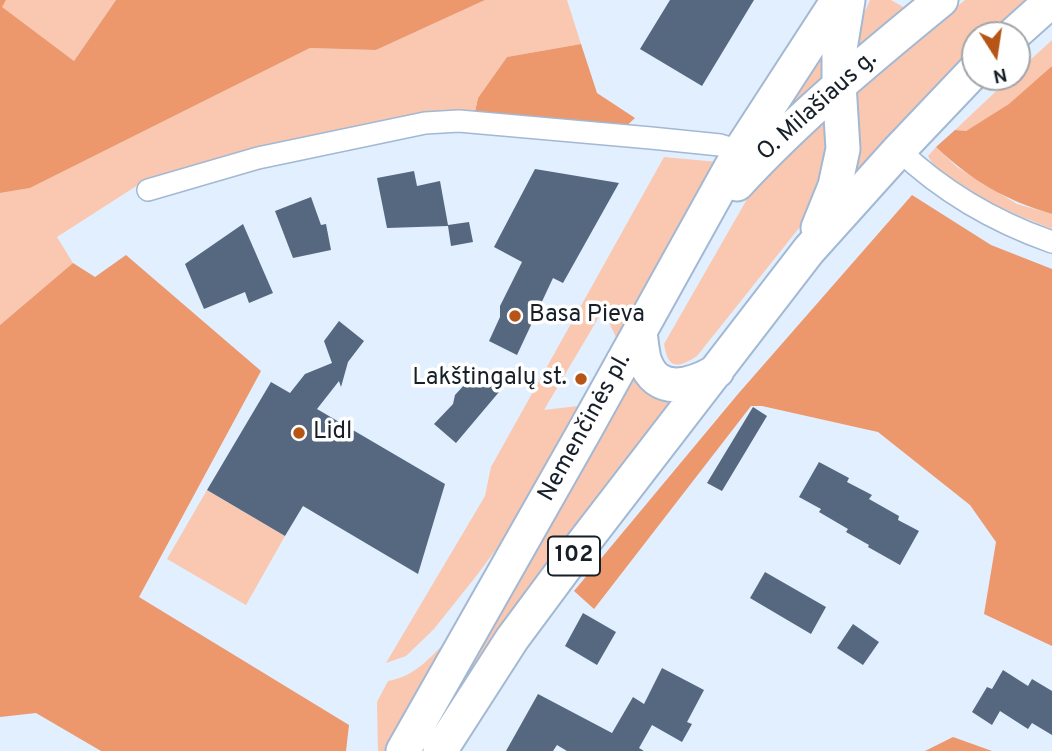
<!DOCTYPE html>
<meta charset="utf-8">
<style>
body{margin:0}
#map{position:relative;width:1052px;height:751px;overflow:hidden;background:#e1efff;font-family:Overpass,sans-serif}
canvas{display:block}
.north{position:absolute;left:961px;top:21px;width:70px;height:70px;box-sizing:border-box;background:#fff;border:2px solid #a2a5a9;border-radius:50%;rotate:168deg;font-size:19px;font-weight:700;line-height:28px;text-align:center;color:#171f29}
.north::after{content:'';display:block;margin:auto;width:24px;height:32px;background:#b65516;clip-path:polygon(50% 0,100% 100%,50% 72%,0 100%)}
</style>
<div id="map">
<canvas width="1052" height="751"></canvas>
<div class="north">N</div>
</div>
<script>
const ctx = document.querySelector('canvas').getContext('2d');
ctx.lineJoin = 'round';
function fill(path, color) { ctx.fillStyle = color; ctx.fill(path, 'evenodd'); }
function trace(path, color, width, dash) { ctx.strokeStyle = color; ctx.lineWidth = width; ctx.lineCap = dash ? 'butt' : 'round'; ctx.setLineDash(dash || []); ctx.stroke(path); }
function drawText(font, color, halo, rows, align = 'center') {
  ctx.font = font + ' Overpass,sans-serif'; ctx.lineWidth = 7; ctx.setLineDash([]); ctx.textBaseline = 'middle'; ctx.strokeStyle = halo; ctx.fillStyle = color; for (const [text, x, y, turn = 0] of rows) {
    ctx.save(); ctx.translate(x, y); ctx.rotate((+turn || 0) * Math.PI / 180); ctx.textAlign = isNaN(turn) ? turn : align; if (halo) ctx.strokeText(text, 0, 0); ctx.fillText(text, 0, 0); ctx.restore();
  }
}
fill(new Path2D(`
 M6,0h110l-42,61 -73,-54z
 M485,0h82l14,44 -74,13 -29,41 -3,14 -229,39 -105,32 -84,54 16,26 -73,62v-132l30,-5 280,-140 66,2z
 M870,0h21l14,8 -50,45v-19z
 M965,0h68l-37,35h-21v19l-120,125 -4,-2v-83z
 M825,38l-2,40 -35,33 -2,-1z
 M1052,40v26l-42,38 -44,27 -11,-1 56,-53h6v-5z
 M824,116l6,24 -19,73 -114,143c-20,13 -29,13 -33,-12l94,-164z
 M936,147l21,20 60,37 35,10v15c-33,-14 -108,-41 -124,-73z
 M664,157l54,5 -102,175 -13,-27 -59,100 34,-4 -18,48 -45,70 -38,51 -43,54 -28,27 -20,7 99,-167 6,-29z
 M635,372l43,23 -253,356h-8z
 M207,490l78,46 -39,69 -79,-46z
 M448,640l-57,111h-13l-1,-49 11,-21c28,-5 41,-23 60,-41z`), '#fac8b0');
fill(new Path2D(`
 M0,0h6l-4,7 72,54 42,-61h369l-109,50 -66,-2 -280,140 -30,5z
 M581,44l16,49 38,25 -14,13 -146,-19 3,-14 29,-41z
 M1052,66v148c-47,-14 -80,-33 -116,-67l19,-17 11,1 43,-27z
 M912,195l79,50 61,24v377l-68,-32 12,-72 -26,-37 -92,-73 -116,-26h-11l-157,203 -20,-18 164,-197z
 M126,255l135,116 -122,226 210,128 -3,26h-245l-65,-38 -36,4v-392l73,-62 22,14z
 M953,737l39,14h-67z`), '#ec976c');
fill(new Path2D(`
 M670,0h84l-52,86 -62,-37z
 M535,169l84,14 -56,100 -10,-5 -36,77 -28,-14 11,-24v-11l22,-44 -28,-15z
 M414,171l3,15 23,-5 8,44 21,-3 4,20 -22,4 -3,-20 -61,2 -10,-50z
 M311,197l10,28 5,-1 5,26 -38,8 -18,-47z
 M243,224l30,69 -24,10 -4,-11 -41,17 -19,-45z
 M339,321l25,20 -16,21 -7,25 -2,-6 -22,28 128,75 -27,90 -115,-68 -18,30 -78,-46 64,-108 19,11 15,-19 27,-11 -8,-22z
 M476,372l23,20 -43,51 -22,-19 19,-20 2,-9z
 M753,407l14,9 -45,75 -15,-8z
 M819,462l30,16 -2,4 25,13 -3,4 30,17 -1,4 21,11 -19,34 -32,-18 1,-2 -23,-13 2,-3 -29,-17 2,-3 -22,-12z
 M765,572l61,35 -15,27 -61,-36z
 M583,613l33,19 -19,33 -32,-19z
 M853,624l26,18 -16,23 -26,-17z
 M662,668l42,22 -17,32 5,2 -10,18 -30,-17 -13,23 5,3h-77l-10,-6 -4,6h-47l32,-57 74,39 21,-36 11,7z
 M1003,670l25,16 4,-7 20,12v44l-20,-12 -4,6 -28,-18 -8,14 -20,-13 15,-25 5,2z`), '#55687f');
const street = new Path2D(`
 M899,150c44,42 96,72 153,92
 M148,190l110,-32 167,-35 34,-2 192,17 69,7 20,6`);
const primary = new Path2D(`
 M1013,35l39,-35
 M737,184c63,-68 133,-126 204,-184
 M818,228l17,-42 8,-37 -4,-65v-29l9,-55
 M640,332c1,8 2,19 4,27 12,38 48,27 73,12
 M403,751l181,-319 156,-281 98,-151
 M440,751l72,-112 66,-89 231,-300 90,-100 76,-80`);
trace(street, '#a3b8d2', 24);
trace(primary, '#a3b8d2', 37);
trace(street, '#fff', 21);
trace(primary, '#fff', 33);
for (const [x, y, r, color] of [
 [515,316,7,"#b65516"],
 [581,379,7,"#b65516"],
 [299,433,7,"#b65516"]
]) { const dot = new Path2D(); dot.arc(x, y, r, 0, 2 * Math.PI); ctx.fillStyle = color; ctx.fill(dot); trace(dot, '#fff', 2.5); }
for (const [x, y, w] of [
 [574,556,52]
]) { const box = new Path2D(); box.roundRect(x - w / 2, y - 19.5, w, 39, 5); ctx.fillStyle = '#fff'; ctx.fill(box); trace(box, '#171f29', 2); }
drawText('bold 23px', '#171f29', null, [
 ["102",574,556]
]);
drawText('24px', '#171f29', '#fff', [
 ["O. Milašiaus g.",818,107,-42],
 ["Nemenčinės pl.",586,428,-61]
]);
drawText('24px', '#171f29', '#fff', [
 ["Basa Pieva",529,316],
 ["Lakštingalų st.",567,379,"right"],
 ["Lidl",313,433]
], 'left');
</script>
